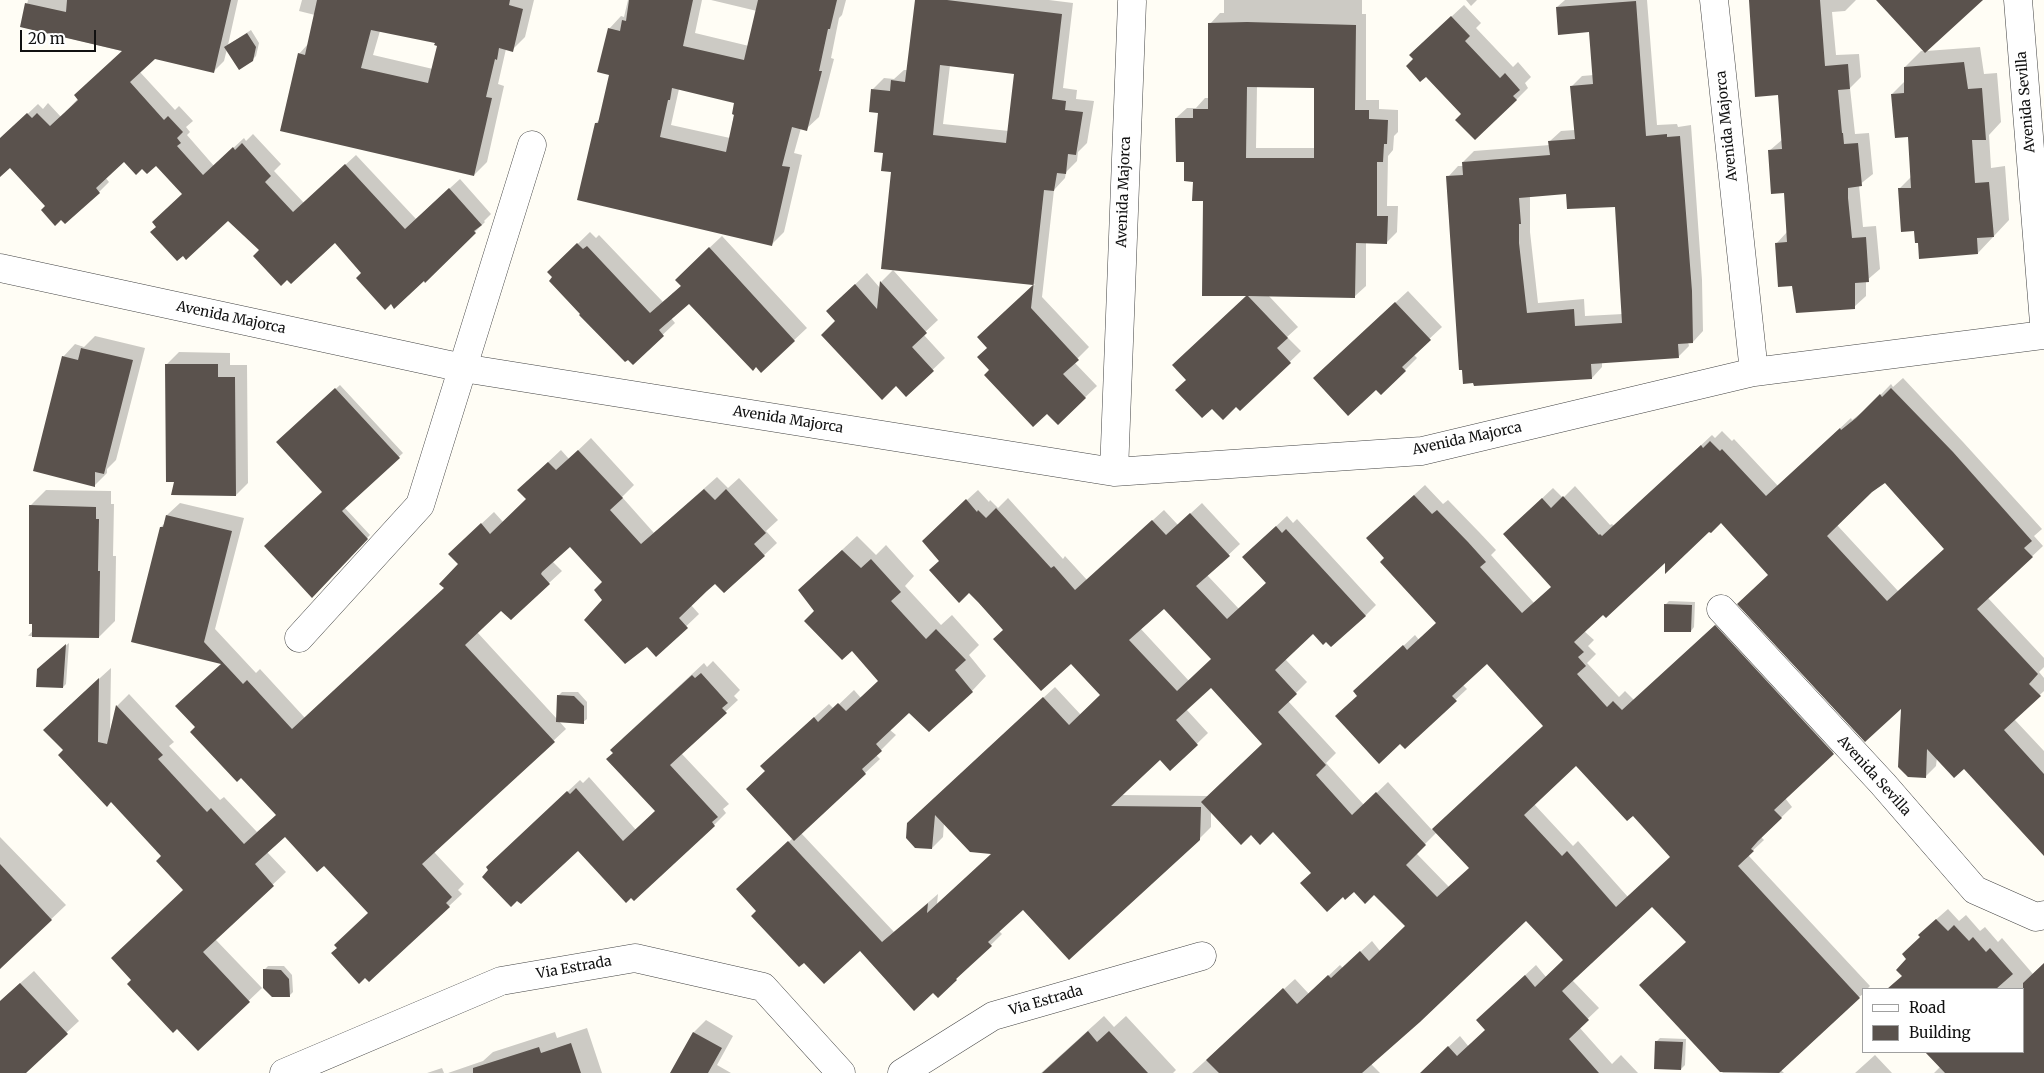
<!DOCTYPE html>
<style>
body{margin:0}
#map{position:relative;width:2044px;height:1073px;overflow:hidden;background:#fffdf5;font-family:Merriweather,serif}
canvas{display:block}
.legend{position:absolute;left:1862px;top:988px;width:162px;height:65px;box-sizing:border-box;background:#fff;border:1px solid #a0a0a0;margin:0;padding:6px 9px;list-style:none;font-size:15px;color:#111}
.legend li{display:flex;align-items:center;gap:10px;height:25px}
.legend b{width:25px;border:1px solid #a0a0a0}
.scale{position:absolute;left:20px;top:30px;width:76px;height:22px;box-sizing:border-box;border:2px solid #111;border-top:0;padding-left:6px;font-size:15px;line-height:18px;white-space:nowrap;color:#111;-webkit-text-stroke:4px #fff;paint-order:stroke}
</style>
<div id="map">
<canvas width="2044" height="1073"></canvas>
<ul class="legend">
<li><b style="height:6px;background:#fff"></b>Road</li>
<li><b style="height:14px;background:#5a524d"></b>Building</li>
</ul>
<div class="scale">20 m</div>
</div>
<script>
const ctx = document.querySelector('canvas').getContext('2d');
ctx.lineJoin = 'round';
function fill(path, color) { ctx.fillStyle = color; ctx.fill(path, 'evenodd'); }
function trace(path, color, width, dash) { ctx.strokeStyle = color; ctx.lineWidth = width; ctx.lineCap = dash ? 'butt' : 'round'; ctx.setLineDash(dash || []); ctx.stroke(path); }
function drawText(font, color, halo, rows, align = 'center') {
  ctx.font = font + ' Merriweather,serif'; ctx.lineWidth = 5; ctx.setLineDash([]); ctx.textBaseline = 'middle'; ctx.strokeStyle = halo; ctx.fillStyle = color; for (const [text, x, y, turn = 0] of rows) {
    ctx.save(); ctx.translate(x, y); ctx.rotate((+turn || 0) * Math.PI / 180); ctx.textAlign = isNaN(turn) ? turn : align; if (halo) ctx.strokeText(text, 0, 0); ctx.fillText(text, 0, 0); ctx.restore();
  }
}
fill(new Path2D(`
 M28,0h210l-10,45 23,-15 8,13 -3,13 -4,4 -25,-11 -3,12 -10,10 -59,-13 -16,13 36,39 4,-4 14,15 -7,6 4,5 -3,3 27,31 30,-28 2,3 7,-7 28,30 -7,7 30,32 52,-48 60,64 44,-40 31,35 -7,7 1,1 -60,59 -62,-8 -28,-32 -74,9 -33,-30 -45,-26 -27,-30 -14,4 -18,-8 -19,17 4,5 -10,10 -53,14 -36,-40 -10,-2v-24l38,-36 5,5 5,-6 13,14 61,-66 -100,-24z
 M302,0h232l-9,37 -13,13 -6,-1 -8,35 6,2 -17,76 -13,13 -175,-121 9,-10 7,-29 -16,-4zM380,31l56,11 3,3 -6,24 -60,-14z
 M628,0h74l-7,33 54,13 8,-35 -46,-11h135l-4,15 -3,3 -8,40 3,1 -15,58 -13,12 -5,-1 -7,25 8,2 -18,77 -13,13 -175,-122 5,-5 9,-44 -1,-45 12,-13 3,1zM679,89l57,13 -6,36 -59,-13z
 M916,0h133l24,3 -10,85 14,2 -1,9 18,2 -7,42 -9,9 -1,9 -11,11 -1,6 -11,12 -12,107 47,50 -15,15 23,24 -39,37 -11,-11 -56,-42 -3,-22 2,-22 45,-42 -152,-17 10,-96 -9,-19 -5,-40 -9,-1 3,-22 11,-11 10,1 10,-9h4zM950,65l66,8 -7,58 -66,-7z
 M1224,0h138v14h4v86h13v9l19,1v22l-4,4 -1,14 -5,6 -1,50h11l-1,26 -11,11 -20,-1v44l-11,10 -87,-1 30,32 -11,10 14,14 -61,59 -4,-5 -49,-25 61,-85 -63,-134 -9,-43 11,-10h9l9,-10h5v-74l10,-11h4zM1257,86h59l-1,62h-59z
 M1466,0h11l-6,6z
 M1565,0h82l10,125 20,-1 1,3 13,-2 11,155 1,51 -10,11h-5l1,4 -11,11 -76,5v5l-10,11 -117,6 -27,-207 10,-11h6l-1,-4 11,-11 76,-6v-4l11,-10 14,-1 -4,-43 11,-11 12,-1 -3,-44 -34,-24zM1567,193l50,13 6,108 -38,2 -1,-17 -46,4 -8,-71v-37z
 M1749,0h107l-11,11 -13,1 4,43 23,-1 2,23 -11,11 5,46 14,-1 4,41 -14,11 4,42 13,-1 4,43 -14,12v15l-12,11 -61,-22 -17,-41 11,-12 -1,-41 -17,-40 14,-12 -4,-45z
 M1877,0h103l-54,51 54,-4 4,27 13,-1 4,49 -12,13 2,33 14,-2 4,54 -31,33 -59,-12 -20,-52 13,-13 -3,-40 -17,-42 13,-13v-14l16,-16h4z
 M1464,5l17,18 -5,5 37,39 5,-5 13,15 -6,6 3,5 -12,12 -53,14 -48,-55 8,-16z
 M590,232l6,6 3,-3 64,67 19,-17 6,-17 34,-32 85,92 -46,43 -72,-69 -18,16 4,5 -42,40 -72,-103z
 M893,270l45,50 -15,14 22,24 -39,37 -70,-74 4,-22 27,-26 13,15 1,-6z
 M1408,291l34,36 -29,27 4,4 -12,12 -29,18 -49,-22z
 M95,336l50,12 -29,112 -9,9v4l-12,12 -61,-15 29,-113 12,-13 9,3z
 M179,352l51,1v12h17l1,118 -12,12 -60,-14 -9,-117z
 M1903,378l60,64 79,87 -8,7 9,10 -55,52 56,60v9l-5,5 5,6v13l-30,28 30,32v103l-80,-86 -27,-11 -1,9 -11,11 -23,-71 -133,-131 -48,-53 -54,38 -83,71 10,9 -6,6 8,8 -9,9 32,34 6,-6 9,9 92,-85 118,127 -59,56 7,9 -31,30 3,3 -16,15 122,131 -3,3h-4v5l-4,3 -78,73 3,3h-61l-11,-12 -25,-119 -34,-37 -81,75 27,28 -20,19 33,37 9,-9 17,18h-217l39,-37 9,11 18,-17 2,-21 47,-44 10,12 19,-17 -39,-41 -154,143v3l8,8h-188l103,-94 14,15 31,-29 3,3 29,-27 8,10 26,-25 -32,-33 -20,-3 -41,-18 -40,-42 -22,4 -40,-23v16l-12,12 -176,69 -24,23 3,3 -46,45 -96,-29 -103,-39 -9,-32 45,-41 -26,-67 10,-20 52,-47 5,5 20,-19 7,8 19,-18 -64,-69 -2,-35 43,-40 19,19 10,-10 28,31 -9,10 36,39 11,-10 27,30 -10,10 17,21 -14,15 -63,21 -19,18 6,5 -20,20 4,4 -79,74 93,99 44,-38 -1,10 57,-51 -50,-30 -1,14 -11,11 -12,-36 135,-125 26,28 20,-20 -30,-33 -67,-32 -64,-69 -6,-31 44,-40 11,12 1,-2 8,8 10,-10 55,61 2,-3 22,24 77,-70 14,15 24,-22 38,41 -33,31 32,34 28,-27 -12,-36 32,-30 6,7 4,-4 79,86 -11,11 -51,16 -29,27 22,23 -19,19 48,52 -10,10 38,42 24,-23 44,48 113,-104 -58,-63 -24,22 4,4 -62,58 -47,-52 8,-14 49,-46 4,5 18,-17 -51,-66 -7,-30 46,-42 18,19 5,-4 31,32 17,18 -5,5 43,48 19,-16 -38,-63 38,-36 10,10 12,-12 35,39 2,-1 2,2 98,-91 3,3 7,-7 10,10 2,-2 44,47 73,-68 1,2 17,-13 22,-23 2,3zM1885,482l60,66 -47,43 -61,-66 35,-33zM1164,607l49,51 -24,23 -49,-53zM1211,686l52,58 -55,52 -88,-1 40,-37 11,11 37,-36 -22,-24zM1576,765l57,50 39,42 -44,40 -50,-56 -5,5 -39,-42zM1437,832l33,36 -21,19 -33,-34z
 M340,385l63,68 -59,54 26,28 -58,61 12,-104 -46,-50z
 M591,438l43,47 -12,12 32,36 63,-56 11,11 11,-10 39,42 -12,11 11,12 -52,49 -10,-10 -24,23 8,9 -43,41 -52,-55v-18l-34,-37 -18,16 10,10 -13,12 -38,36 -10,-10 -24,23 80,87 1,-23 4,-4h16l9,10v17l-4,3 -24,-1 7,8 -132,123 30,32 -6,6 4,4 -13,12 -80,7 -45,-49 -39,-29 -18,17 19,20 -71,67 47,49 -64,61 -14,-160 -21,-33 -99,-106 -7,-33 54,-49 -1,63 7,-25 12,-12 45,48 -5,4 51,54 4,-3 33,35 20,-17 -80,-88 25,-64 -89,-22 28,-114 4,-4 2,-8 13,-12 64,15 -29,111 41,44 4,-4 45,49 140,-130 14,-24 3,-22 32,-30 9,10 24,-23 4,-21 30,-28 8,9z
 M46,490l65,1v13h3l-1,52h3l-1,65 -16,16 -71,-1 14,-15 -12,-115z
 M1669,601l26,1 -1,25 -3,4 -25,-27z
 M69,643l-3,41 -3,3 -25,-18z
 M713,661l27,29 -6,6 4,4 -57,53 48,51 -6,5 3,4 -12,12 -136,24 -78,6 80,-75 3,3 6,-6 47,53 20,-19 -42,-58 9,-15 81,-75 3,4z
 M0,837l66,68 -65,62 -1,-1z
 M1948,909l11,12 7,-6 14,16 5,-4 13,15 4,-4 31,36 11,-10v101l-9,8h-101l7,-7 -9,-8 6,-6h85v-63h-93l-4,-4 -5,4 -30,-1 12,-12 5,-17 13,-22 10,-13z
 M268,966h16l8,9 1,17 -4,4 -24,-27z
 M34,971l45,50 -56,52h-23v-72z
 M1104,1016l10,11 12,-11 50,54 -3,3h-132z
 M706,1020l27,16 -16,29 14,8h-60l23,-41z
 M587,1028l15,45h-154l35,-12 10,-9 62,-20 2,6z
 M1660,1038l26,1 -1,26 -4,4 -25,-27z
 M1875,1055l17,18h-37z
 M442,1068l2,5h-17z`), '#0003');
fill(new Path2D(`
 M67,0h164l-17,73 -59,-14 -25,23 34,38 4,-4 15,16 -6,6 4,5 -4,3 26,29 30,-28 2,3 7,-7 29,33 -6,6 28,30 52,-48 60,65 44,-41 33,37 -8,6 2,2 -51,50 -1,-2 -30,28 -3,-5 -6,6 -29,-32 5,-5 -26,-30 -44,41 -4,-4 -6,6 -28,-30 6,-6 -31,-29 -42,39 -3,-4 -6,5 -27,-29 6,-5 -4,-5 30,-28 -26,-28 -9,8 -5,-5 -6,6 -12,-13 -28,26 4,5 -35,31 -4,-4 -6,6 -14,-16 4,-4 -35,-38 -10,9v-39l27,-25 5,5 5,-5 13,13 28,-26 -4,-5 48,-44 -102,-24 5,-24 41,9z
 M317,0h193l-1,5 14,4 -10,43 -14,-4 -2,12 -2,-1 -9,38 6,1 -18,78 -194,-45 18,-78 7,2zM371,30l64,13 -1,2 3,1 -9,37 -67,-15z
 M629,0h64l-10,46 61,14 14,-60h79l-7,29h-2l-9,42h3l-15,60 -15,-4 -10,39 8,1 -18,79 -195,-46 18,-77h3l11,-48 -12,-3 11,-44 12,3 2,-11 4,1zM672,88l62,15 -2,11 2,1 -8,37 -66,-15 8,-37h2z
 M915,0h32l115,14 -10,85 14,2 -1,9 18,2 -7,43 -8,-1 -2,20 -9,-1 -3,18 -10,-1 -13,118 48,52 -16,14 23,24 -28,27 -11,-11 -14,13 -49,-52 5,-5 -12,-13 10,-9 -10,-11 56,-52 -152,-16 10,-97 -10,-1 2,-18 -9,-1 4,-39 -9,-1 2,-23 19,2 1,-11 14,2zM940,65l74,9 -8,69 -73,-8z
 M1749,0h71l5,66 23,-2 2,25 -12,1 4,43h1l1,11 14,-1 4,43 -14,2v10l4,40 14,-1 3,45 -14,1v26l-59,4 -4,-27 -14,1 -3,-44 12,-1 -3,-49 -13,1 -3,-44 14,-1 -4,-54 -23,2z
 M1876,0h107l-58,53z
 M1636,1l10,135 21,-2v3l13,-1 12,155 1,52 -15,1 1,14 -88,6 1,15 -118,7 -1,-3 -10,1 -1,-14h-3l-13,-194 17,-1 -1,-13 88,-7 -2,-14 27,-2 -5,-53 23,-2 -4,-52 -31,3 -2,-28zM1566,194l1,15 48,-2 7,116 -47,3 -1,-17 -47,4 -8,-70v-19h2l-2,-26z
 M1451,16l19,20 -5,5 35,37 5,-5 15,17 -7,6 4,4 -42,40 -20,-20 6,-6 -35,-37 -6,5 -14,-16 7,-7 -4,-4z
 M1247,22l109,3 -1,85h14v9l19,1 -1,24h-3l-1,18h-6v54h11l-1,28 -31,-1 -1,55 -107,-2 40,42 -11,10 14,15 -51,48 -4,-4 -13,13 -11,-11 -10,9 -27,-28 11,-10 -14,-15 74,-69h-44l1,-95h-11l1,-19 -9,-1v-19h-8l-1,-44h18v-9h15v-86zM1247,87l67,1v70h-68z
 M247,33l9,14 -3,14 -14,9 -15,-23z
 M1964,62l4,27 14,-1 4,52h-14l3,43 14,-1 5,55 -17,1 1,16 -59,5 -1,-16h-3l-1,-12 -13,1 -3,-44h13l-3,-51 -13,1 -4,-44 13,-1v-26z
 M577,243l6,6 4,-3 63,67 31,-27 -6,-6 34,-33 86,94 -34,32 -5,-6 -3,4 -64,-67 -30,26 5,6 -31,29 -5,-5 -3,2 -46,-47 1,-1 -31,-33 3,-4 -5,-5z
 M880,281l47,52 -15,14 22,24 -28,26 -10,-11 -14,14 -61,-65 14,-14 -9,-10 29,-27 22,25z
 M1395,302l36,38 -29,27 4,4 -25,24 -5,-5 -28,26 -35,-38z
 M81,348l52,12 -29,114 -9,-2v15l-62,-16 29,-115 16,4z
 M165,364h53v13h17l1,119 -65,-1 3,-13h-8z
 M335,388l65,70 -58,53 26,28 -56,59 -48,-52 58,-54 -46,-50z
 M1891,388l62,64 79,89 -8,7 9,9 -56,52 61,65 -9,10 12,12 -37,34 40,44v82l-80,-87 -10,9 -27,-29 -1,29 -18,-1 -10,-10 3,-58 -36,33 -128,-138 31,-29 -47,-52 -10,10 -2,-1 -44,42v-11l-59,55 -3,-3 -29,27 10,10 -6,5 8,9 -9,8 30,33 6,-6 9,9 93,-85 119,129 -60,56 8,8 -24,23 -7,8 3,2 -16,15 122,132 -81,75 -59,-1 -81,-87 47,-43 -34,-35 -90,84 27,29 -20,19 30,34h-179l28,-27 9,10 28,-26 -9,-10 49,-45 10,12 28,-27 -37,-39 -106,101 -58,51h-143l-13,-13 77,-72 14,16 31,-29 3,3 29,-27 9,10 36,-35 -31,-31 -9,9 -11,-12 -9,8 -2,-3 -16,15 -27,-29 11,-10 -38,-41 -13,13 -9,-10 -10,10 -40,-43 61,-58 -51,-56 -35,32 22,25 -28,26 -10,-11 -49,46 90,1 -1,33 -131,120 -46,-50 -35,32 4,4 -36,33 1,1 -19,18 -5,-5 -19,18 -54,-60 -36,33 -20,-21 -5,4 -48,-51 5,-5 -20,-22 52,-48 94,101 46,-39 -1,10 64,-59 -21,-2 -35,-37 -3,34 -17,-1 -9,-10 1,-15 136,-126 26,28 31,-30 -29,-31 -30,27 -48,-52 10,-9 -25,-28 -9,-9 -10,10 -30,-33 10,-9 -17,-20 44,-42 11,13 1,-2 8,8 10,-10 55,60 3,-2 21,24 77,-70 14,15 24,-22 40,43 -34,30 31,33 39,-36 -24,-26 34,-31 6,7 4,-4 80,87 -35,31 -5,-5 -3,3 -10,-11 -38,36 22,24 -19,18 48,53 -10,10 36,40 24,-23 50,53 -20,20 31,32 32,-29 -37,-39 111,-103 -56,-62 -35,32 5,5 -52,48 -5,-5 -21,20 -44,-48 22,-20 -4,-5 50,-46 4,5 29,-27 -56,-61 4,-4 -18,-20 48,-43 18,19 5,-4 31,32 18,20 -6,5 42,46 29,-26 -48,-53 39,-36 9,10 12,-12 36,39 1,-1 2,2 99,-91 2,3 7,-7 10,10 2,-2 44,47 74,-68 1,2 15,-12 24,-24 2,3zM1885,483l59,66 -57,52 -60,-65 45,-44zM1164,609l47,50 -34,32 -48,-51zM1576,766l51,55 6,-5 37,41 -54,50 -49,-56 -5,5 -38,-41z
 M578,450l45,48 -13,12 31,34 63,-55 11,11 11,-11 40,44 -12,11 11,12 -41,37 -9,-9 -8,7 -28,27 9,10 -32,29 -9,-10 -22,17 -41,-44 18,-20 -8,-10 8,-8 -32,-35 -28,25 -1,2 9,10 -39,36 -10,-9 -36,34 90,97 -133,122 30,33 -6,6 4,4 -81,75 -4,-4 -6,6 -28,-31 6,-5 -3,-3 34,-32 -44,-47 -7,6 -32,-35 -30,27 19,22 -71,66 47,50 -52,49 -21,-22 -4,4 -46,-49 4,-4 -20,-22 72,-68 -27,-29 5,-5 -50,-54 -4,5 -49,-52 5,-5 -20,-20 56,-52 -1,64 9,2 9,-39 47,50 -5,4 49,53 4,-4 33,36 32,-29 -35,-37 -4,4 -47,-50 5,-5 -20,-21 46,-42 -90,-22 29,-115h3l3,-12 66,16 -28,111 39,42 4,-4 45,49 152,-141 -5,-4 19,-20 -10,-10 33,-31 9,11 36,-35 -9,-9 31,-28 8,8z
 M29,505l67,2v12h3l-1,52h2l-1,67 -67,-1v-13h-3z
 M842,550l19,18 10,-9 30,33 -10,9 35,38 10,-10 30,31 -11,10 18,22 -44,40 -20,-19 -33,31 6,7 -20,18 4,5 -72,67 -48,-52 19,-18 -5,-5 54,-49 4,5 20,-19 8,8 32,-30 -26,-30 -10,9 -38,-39 10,-10 -16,-21z
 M1664,604l28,1 -1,27h-27z
 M66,644l-3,44 -27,-1 1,-18z
 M701,673l27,30 -6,5 5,5 -57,52 48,52 -6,5 3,4 -81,75 -3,-3 -5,5 -48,-52 -57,53 -4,-3 -6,6 -29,-30 6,-7 -2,-3 81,-76 3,3 6,-6 47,53 32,-30 -49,-52 7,-6 -3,-3 82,-75 3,3z
 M557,695l17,1 10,10v18l-28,-2z
 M0,864l52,56 -52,49z
 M1936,919l12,12 6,-6 15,16 4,-4 13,15 4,-4 23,26 -17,15h-109l15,-13 -6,-6 10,-11 -4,-5 18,-17 -2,-2z
 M2044,963v110h-99l-20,-21h98v-69z
 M263,969l18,1 8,9 1,18h-18l-9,-9z
 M20,983l48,51 -42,39h-26v-72z
 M1088,1031l9,11 12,-11 39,42h-106z
 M693,1032l29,16 -14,25h-38z
 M1655,1041l28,1 -2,28 -27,-1z
 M571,1043l10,30h-108v-5l66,-21 2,6z`), '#5a524d');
const minor = new Path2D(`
 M1714,0l40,372
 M2018,0l26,323
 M0,268l463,100 651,104 308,-21 332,-79 290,-37
 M1114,472l18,-470
 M1721,609l162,175 92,106 61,27 8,-2
 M299,638l121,-133 112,-360
 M284,1073l217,-92 134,-23 128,29 78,86
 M902,1073l91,-57 209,-60`);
trace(minor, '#444', 29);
trace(minor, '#fff', 28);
drawText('14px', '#111', '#fff', [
 ["Avenida Sevilla",2026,102,-95],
 ["Avenida Majorca",1727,126,-96],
 ["Avenida Majorca",1124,192,-88],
 ["Avenida Majorca",231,318,12],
 ["Avenida Majorca",788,420,9],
 ["Avenida Majorca",1467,439,-12],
 ["Avenida Sevilla",1874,776,48],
 ["Via Estrada",574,968,-10],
 ["Via Estrada",1046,1001,-16]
]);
</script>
